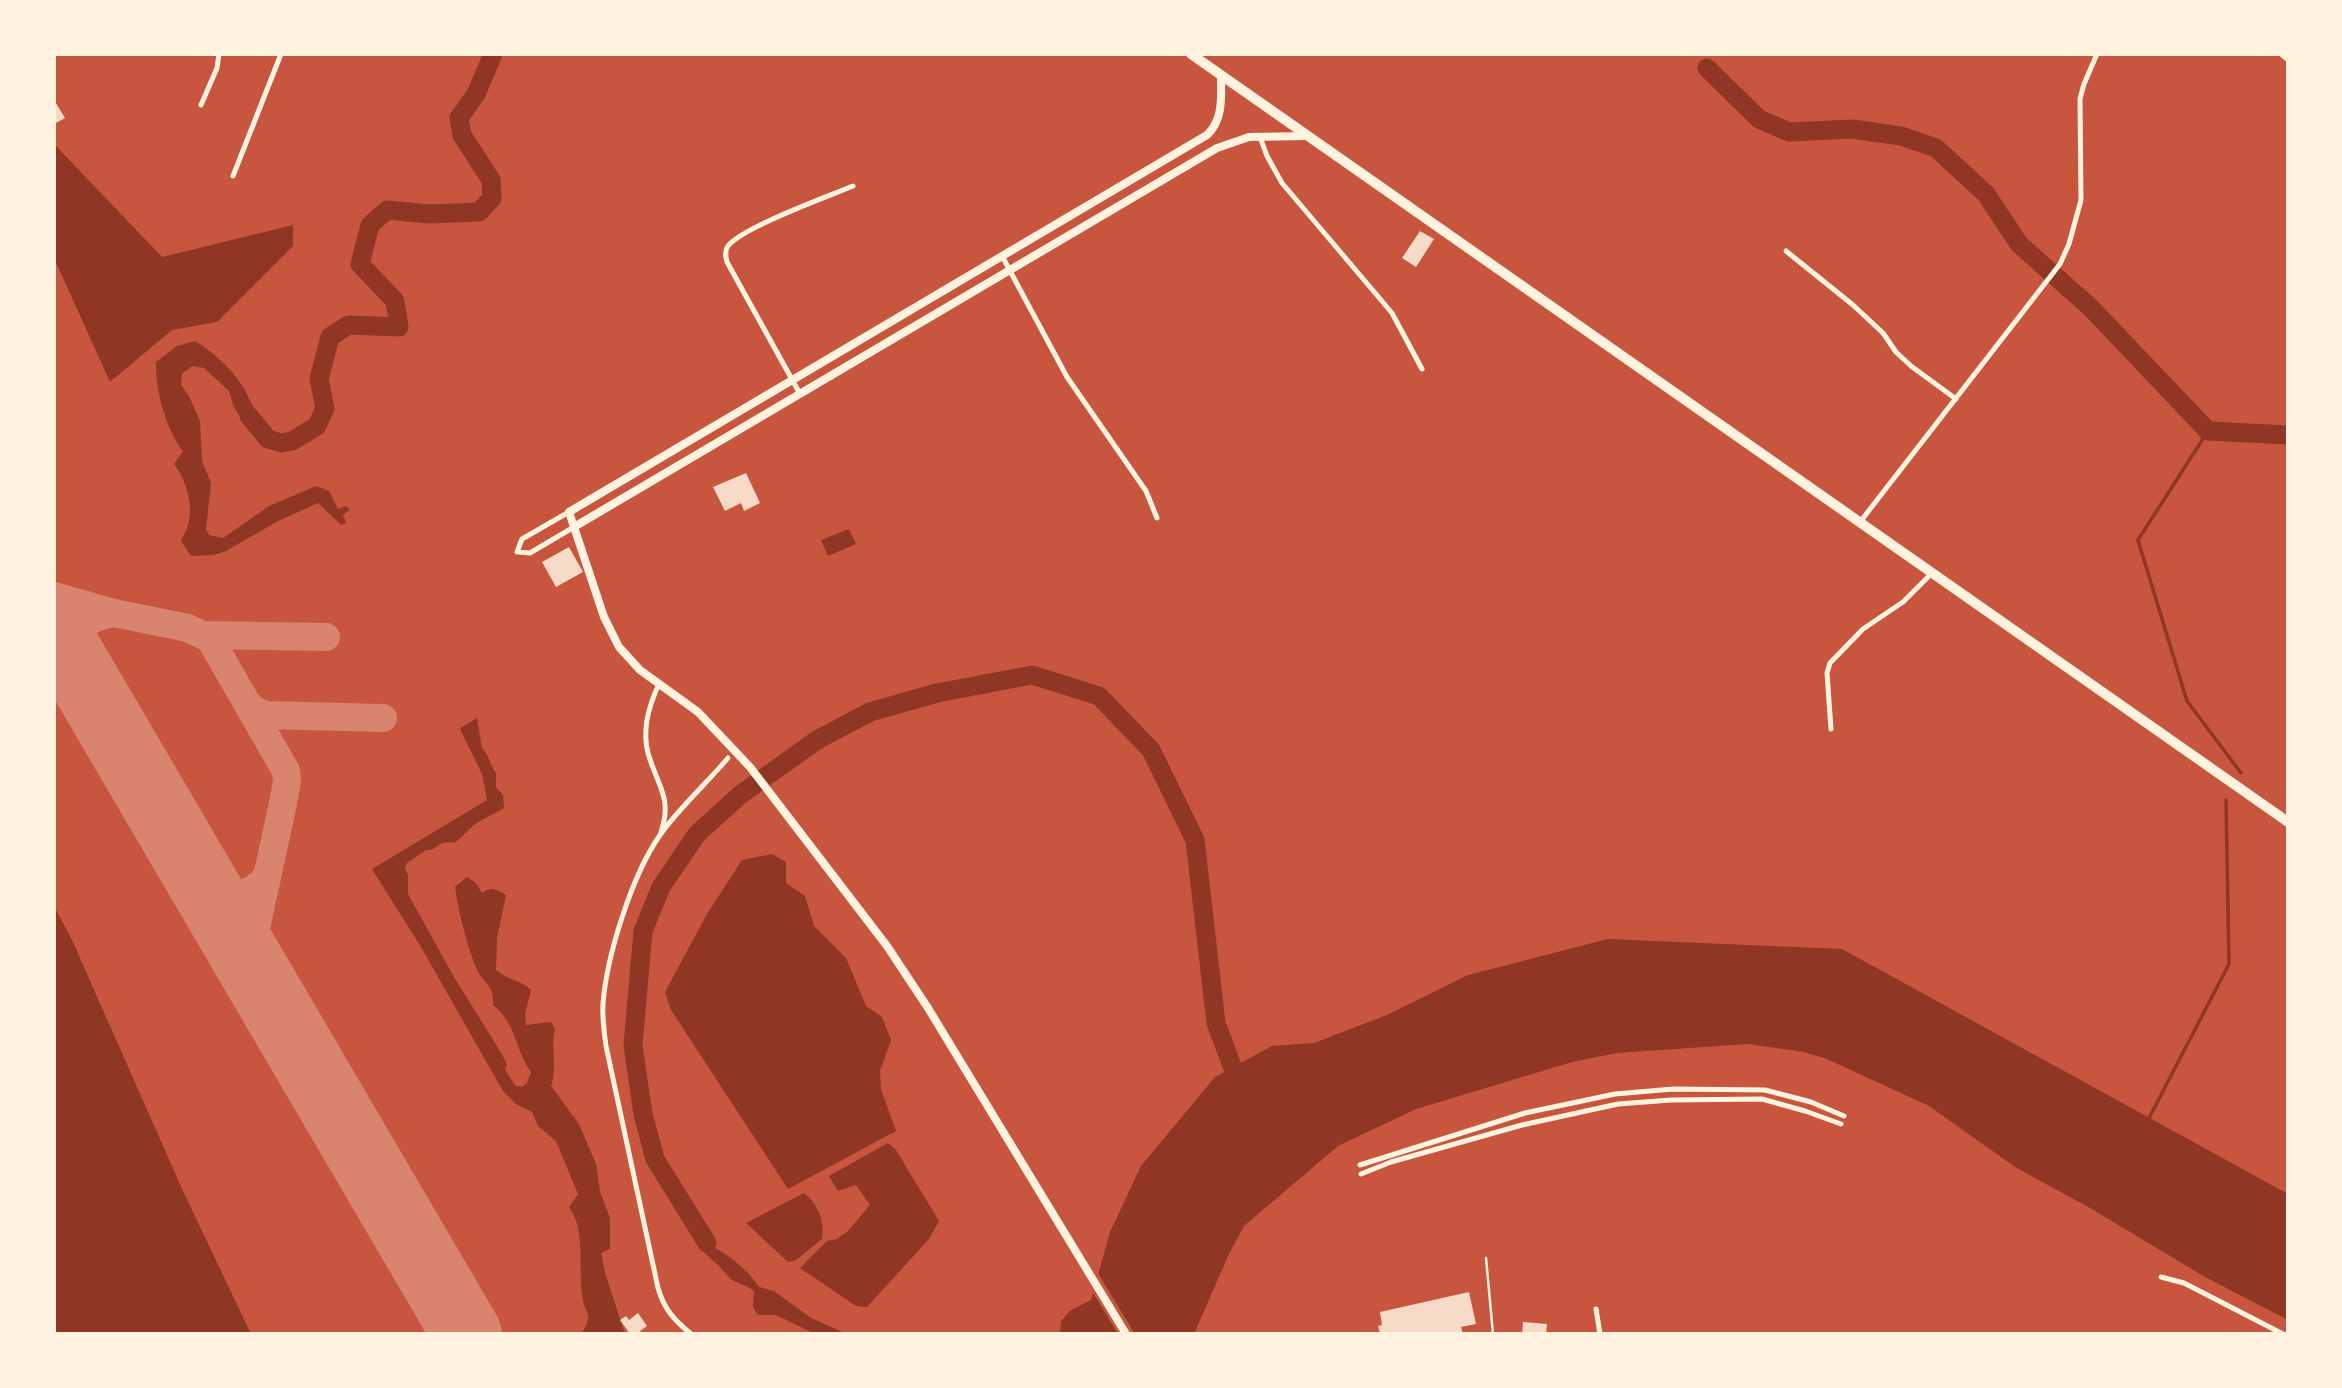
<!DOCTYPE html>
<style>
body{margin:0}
#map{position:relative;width:2342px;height:1388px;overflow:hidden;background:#c8553d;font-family:Signika,sans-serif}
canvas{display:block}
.frame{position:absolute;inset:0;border:56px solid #fff3e0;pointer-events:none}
</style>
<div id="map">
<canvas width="2342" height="1388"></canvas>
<div class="frame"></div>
</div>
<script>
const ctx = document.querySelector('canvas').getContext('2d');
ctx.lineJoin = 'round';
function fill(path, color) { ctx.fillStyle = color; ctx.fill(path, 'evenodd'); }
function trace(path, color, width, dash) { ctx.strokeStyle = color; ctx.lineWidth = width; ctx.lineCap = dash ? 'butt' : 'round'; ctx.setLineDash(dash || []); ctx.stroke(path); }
fill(new Path2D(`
 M56,146l106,111 131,-32v21l-76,76 -45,8 -62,52 -56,-124v-111z
 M195,341c18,11 36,27 48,46 10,17 13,32 29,46l-15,3 -12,-11 -11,-18 -5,-16 -25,-23 -12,-2 -10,8 -1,11 8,11 11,25 2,40 9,22 -5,46 3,6 14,3 46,-32 47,-20 13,5 9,18 8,-3 4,4 -7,5 3,8 -5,2 -23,-22 -40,18 -52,30 -12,4 -23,1 -10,-15c2,-5 6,-11 7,-16 6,-19 -2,-46 -14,-61l9,-13c-17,-21 -28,-62 -27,-89l21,-16z
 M849,529l7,15 -28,12 -7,-16z
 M477,718l5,30c8,7 8,19 14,25v14l7,8 1,13 -29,16 -19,18 -14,1 -11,7h-5l-19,13 -2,5 3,7v19l46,83 49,79 4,9 -2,5 11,16 6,1 5,-4 4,-11c-16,-22 -15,-50 -38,-67 2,-20 -11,-22 -17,-38 -9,-21 -18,-58 -21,-80l12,-10 9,6 6,10c9,-7 15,-4 24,2l-9,43 -1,32c13,11 24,9 35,20l-6,24 1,11 25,-3 4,7c-5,19 3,38 -4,57l28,38 17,40 4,28 10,26v31l-9,4 5,23 19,58 -43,-2c4,-5 6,-9 6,-16 -1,-5 -4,-10 -5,-16 -6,-29 4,-69 -14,-93l9,-13 -22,-53 -18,-15 -6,-14 -16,-8 -13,-13 -82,-144 -49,-78 115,-69 -5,-26 -21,-43 -1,-3z
 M772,854l14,8v21l19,13 9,30 32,32 20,48 16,11 9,23 -11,31 1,18 15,42 -108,58 -117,-179 -6,-18 42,-78 35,-54z
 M54,906l18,34 111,251 68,143h-197z
 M1608,939l234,10 446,245v126l-83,-43 -115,-69 -75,-41 -86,-61 -102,-47 -23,-7 -56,-8 -131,9 -45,9 -156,47 -78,37 -94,80 -15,28 -35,80h-134l1,-13 10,-11 20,-10 19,-68 31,-66 74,-89 57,-31 42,-3 73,-28 81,-40z
 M888,1143l8,7 43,71 -10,18 -62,68 -11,-1 -56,-38 27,-27 10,-2 11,-8 22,-26 -14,-20 -18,6 -9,-15z
 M804,1193c14,11 21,28 18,46l-26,21 -8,2 -42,-39z
 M695,1218l16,17 3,12c17,10 34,23 45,40l15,4 37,27 36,16h-32l-39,-19h-18l-5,-8 1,-16c-7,-5 -12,-7 -20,-10 -5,-3 -11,-11 -16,-16 -14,-13 -24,-19 -29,-40z`), '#8f3625');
fill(new Path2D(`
 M1096,1270l39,64h-17l-28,-46z`), '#c8553d');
trace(new Path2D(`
 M2208,431l-70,109 49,161 54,72
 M2149,1118l80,-154 -3,-164`), '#8f3625', 3.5);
trace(new Path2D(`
 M1707,68l52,51 30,13 63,-3 49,7 35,12 50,46 33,50 72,64 117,123 80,4
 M249,416l19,23 13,4 11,-2 25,-15 8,-18 -6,-29 11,-42 18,-12 51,2 -4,-26 -35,-37 10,-39 17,-15 42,4 50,-2 13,-14 -1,-18 -29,-45 -3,-17 17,-24 17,-40
 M707,1243l-52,-84 -12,-45 -10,-69 10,-114 18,-44 36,-53 43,-39 77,-55 53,-28 67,-19 95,-18 67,21 52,54 44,90 21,183 25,67`), '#8f3625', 19);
trace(new Path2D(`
 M54,596l60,17 74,15 22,11 76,132 1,10 -4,22 -30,139v11l5,25
 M204,635l122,2
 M75,664c-3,-32 8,-46 39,-51
 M248,704l7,7 11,4 117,3
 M207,890c28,9 40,8 60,-13`), '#d8846e', 28);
trace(new Path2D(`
 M54,629l413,705`), '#d8846e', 70);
fill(new Path2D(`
 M54,100l11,18 -11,6z
 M1420,231l14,8 -18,28 -14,-9z
 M746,473l14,30 -16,8 -3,-8 -16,8 -12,-24z
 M569,547l14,25 -27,15 -14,-25z
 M1469,1292l7,32 -15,3 2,7h-83l-2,-8 4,-1 -2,-13z
 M638,1313l9,13 -7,5 2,3h-12l-10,-14 6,-4 3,4z
 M1523,1322l24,2 -1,10h-24z`), '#f7dbc8');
trace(new Path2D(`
 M1486,1258l7,76`), '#fff3e0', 2.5);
trace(new Path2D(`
 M201,105l16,-37 2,-14
 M1260,137l7,19 15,27 110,130 30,56
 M233,176l48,-122
 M1786,251l67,54 30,28 13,19 15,14 45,33
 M1002,256l65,121 79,114 11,27
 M800,394l-73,-132c-1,-5 -3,-11 1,-16 13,-18 101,-50 125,-60
 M569,512l-47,27 -5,13 13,1 44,-26
 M1860,522l200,-258 9,-20 12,-44 -1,-101 4,-15 13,-30
 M659,684c-10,21 -17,46 -11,69 9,32 25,45 13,79
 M1831,729l-4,-56 3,-10 33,-34 40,-27 29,-29
 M1360,1165l165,-52 90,-19 58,-5 92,1 46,12 33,14
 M1361,1174l30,-12 131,-37 96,-21 53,-4 91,-1 43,12 36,13
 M2161,1277l23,6 99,51
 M1596,1309l4,25
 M691,1334c-17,-14 -27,-25 -33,-46l-52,-242c-2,-14 -4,-28 -3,-43 4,-48 29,-128 57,-168 19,-27 46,-51 68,-77`), '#fff3e0', 5);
trace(new Path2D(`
 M2283,54l5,4
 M574,527l643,-379 32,-11 59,-1
 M1126,1334l-198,-326 -41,-62 -137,-179 -52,-55 -58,-42 -21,-23 -15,-30 -35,-105 638,-377c17,-16 14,-39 14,-60`), '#fff3e0', 8);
trace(new Path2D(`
 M1191,54l1097,768`), '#fff3e0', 10);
</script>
